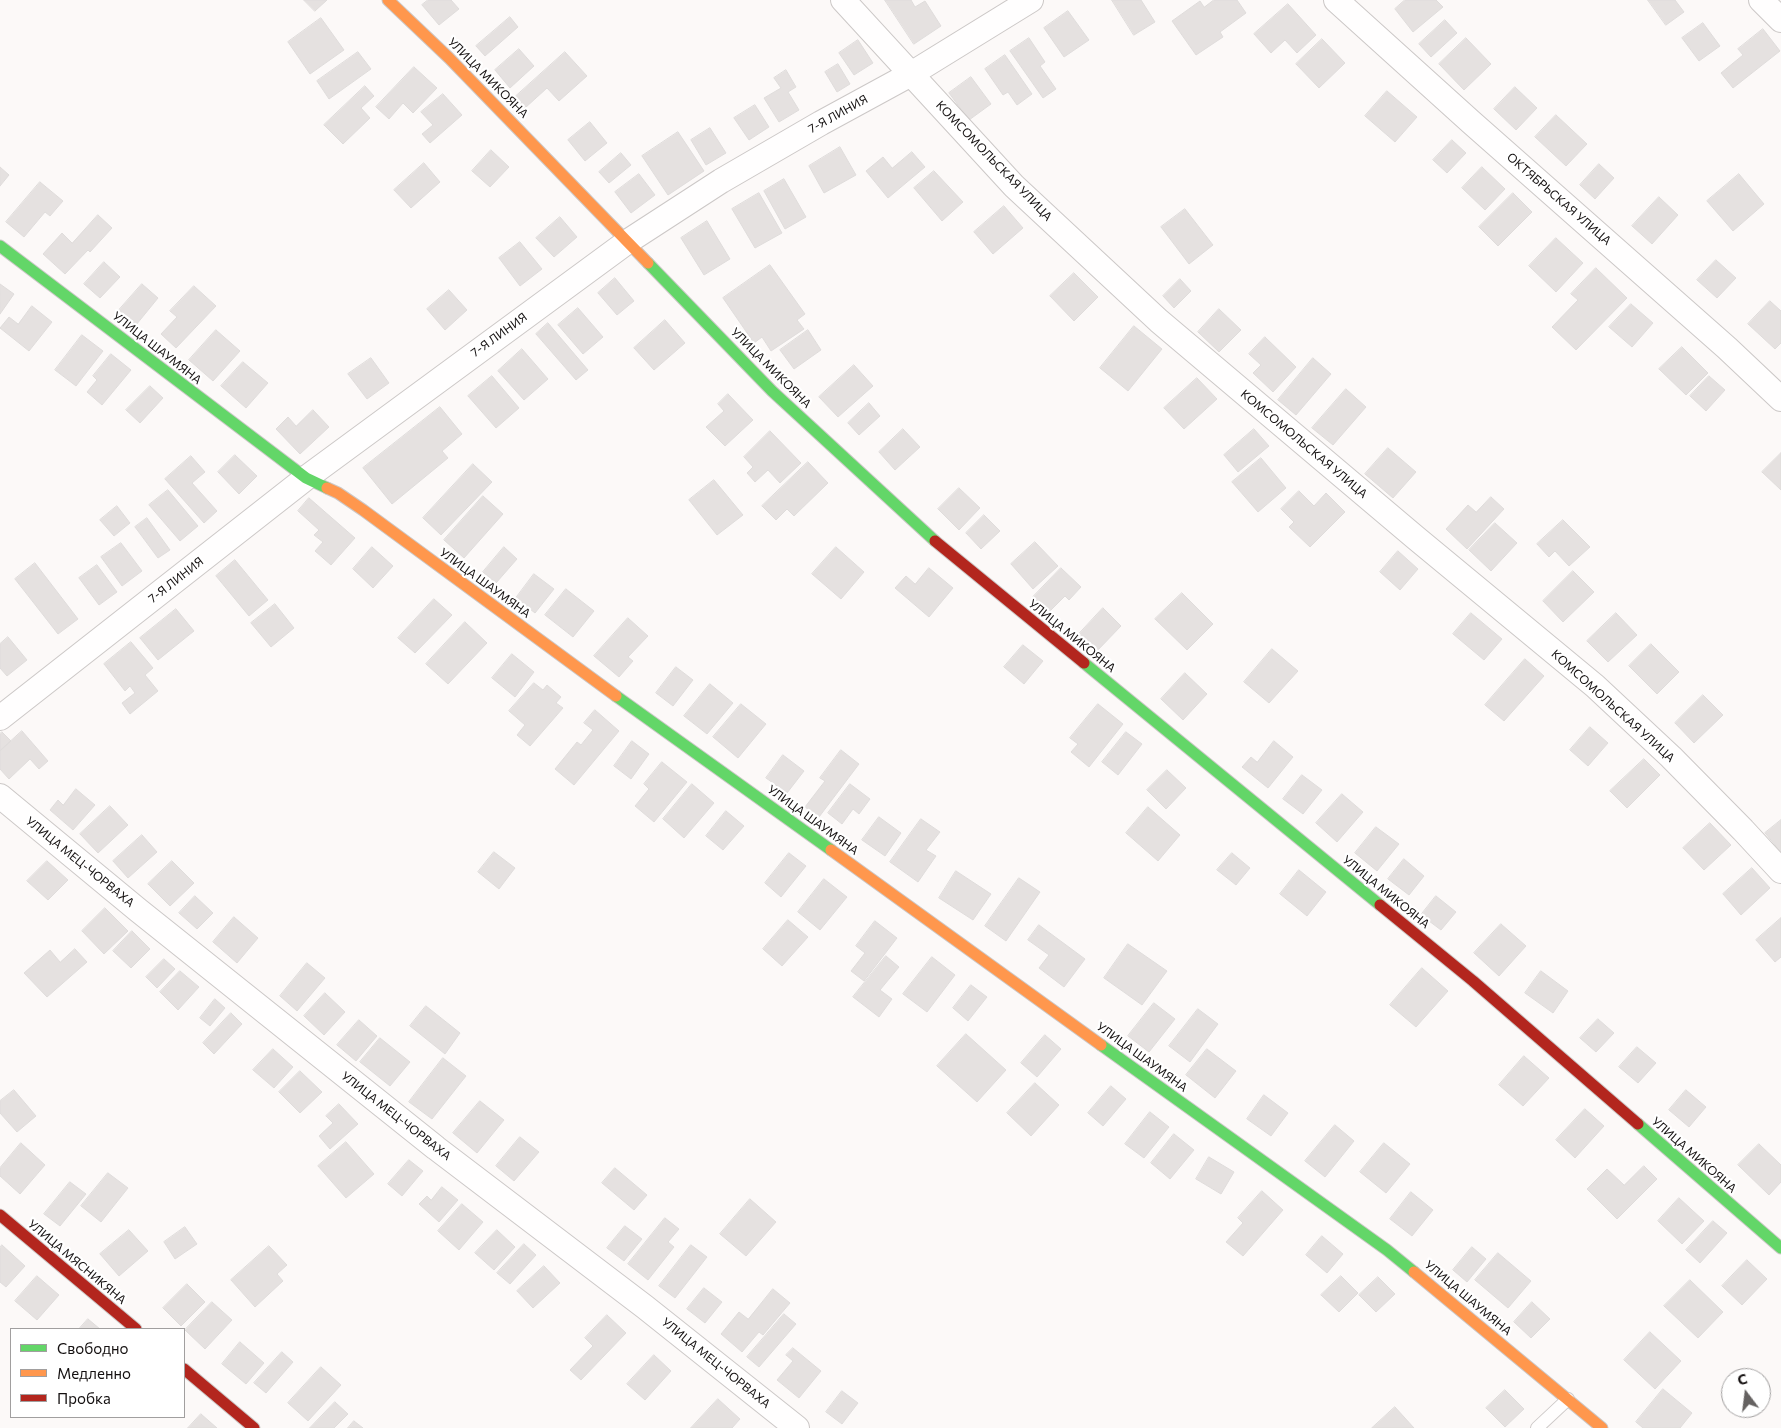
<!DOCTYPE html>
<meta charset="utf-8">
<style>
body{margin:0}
#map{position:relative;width:1781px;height:1428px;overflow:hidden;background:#fcf9f8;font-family:Commissioner,sans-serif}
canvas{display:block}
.legend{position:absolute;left:10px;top:1328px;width:175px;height:90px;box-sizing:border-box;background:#fff;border:1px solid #a19f9f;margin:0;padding:6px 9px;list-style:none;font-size:15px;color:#141010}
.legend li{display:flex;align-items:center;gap:10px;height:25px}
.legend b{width:25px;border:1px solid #a19f9f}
.north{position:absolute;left:1721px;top:1368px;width:50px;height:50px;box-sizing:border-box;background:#fff;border:1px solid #a19f9f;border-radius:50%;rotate:345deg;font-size:14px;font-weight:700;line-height:20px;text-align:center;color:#141010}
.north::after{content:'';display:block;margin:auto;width:18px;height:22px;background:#656261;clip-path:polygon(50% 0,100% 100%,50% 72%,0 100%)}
</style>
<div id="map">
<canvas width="1781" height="1428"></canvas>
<ul class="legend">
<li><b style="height:6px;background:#63d668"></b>Свободно</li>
<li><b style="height:6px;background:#ff974d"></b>Медленно</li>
<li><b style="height:6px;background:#b3261e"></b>Пробка</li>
</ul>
<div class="north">С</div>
</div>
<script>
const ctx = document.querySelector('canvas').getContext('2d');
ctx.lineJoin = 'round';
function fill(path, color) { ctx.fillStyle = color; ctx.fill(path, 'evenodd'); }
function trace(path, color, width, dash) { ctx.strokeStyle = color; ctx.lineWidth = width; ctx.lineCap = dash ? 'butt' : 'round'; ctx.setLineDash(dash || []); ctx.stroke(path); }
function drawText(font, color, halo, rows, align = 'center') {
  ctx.font = font + ' Commissioner,sans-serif'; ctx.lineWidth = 4.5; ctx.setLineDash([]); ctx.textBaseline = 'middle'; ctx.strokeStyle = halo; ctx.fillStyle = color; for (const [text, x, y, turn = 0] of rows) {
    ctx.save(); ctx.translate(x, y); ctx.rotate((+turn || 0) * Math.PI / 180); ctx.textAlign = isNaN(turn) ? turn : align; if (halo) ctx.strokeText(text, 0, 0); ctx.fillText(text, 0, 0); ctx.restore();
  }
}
const building = new Path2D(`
 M304,0h23l-12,11z
 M428,0h23l8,9 -20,16 -17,-20z
 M885,0h26l4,7 10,-6 16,25 -27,18z
 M1112,0h29l14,22 -21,13z
 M1214,0h23l9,13 -26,19 3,5 -27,18 -24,-34 28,-20 4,6z
 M1405,0h31l7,7 -30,25 -18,-23z
 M1648,0h27l9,12 -18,13z
 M1288,4l28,31 -19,18 -12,-13 -14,13 -17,-19z
 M1068,11l21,29 -25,17 -20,-29z
 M510,17l8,10 -33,29 -9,-10z
 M321,18l23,32 -34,24 -22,-32z
 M1445,20l12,13 -26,24 -12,-13z
 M1703,23l17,23 -21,15 -17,-23z
 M1763,29l17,22 -47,37 -12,-15 22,-18 -5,-6z
 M1029,38l16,24 -5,4 16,23 -13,9 -33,-47z
 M1466,38l25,26 -27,26 -25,-26z
 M1322,39l23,24 -26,25 -23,-24z
 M858,40l15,23 -19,12 -15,-22z
 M519,49l15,17 -24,22 -15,-18z
 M358,52l13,17 -42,30 -12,-18z
 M565,52l22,24 -28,25 -12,-13 -22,20 -10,-11z
 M1005,55l27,39 -15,11 -9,-13 -5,3 -18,-26z
 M838,64l12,20 -13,8 -12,-20z
 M414,67l23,21 -24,25 -10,-10 -14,16 -13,-12z
 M786,70l10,17 -8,5 11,18 -20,12 -15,-24 17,-10 -7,-10z
 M971,77l20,27 -22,16 -20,-27z
 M365,86l9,10 -13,12 9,10 -27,26 -19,-19z
 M1515,87l22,21 -21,22 -22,-21z
 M1387,91l30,26 -22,25 -30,-26z
 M443,94l19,21 -32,28 -8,-9 11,-9 -12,-13z
 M755,105l14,22 -20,13 -15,-22z
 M1556,115l31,29 -21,22 -31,-29z
 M590,122l17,21 -22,18 -17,-21z
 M710,128l16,25 -20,12 -15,-25z
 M678,132l26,39 -36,24 -26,-39z
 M1452,140l14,13 -19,20 -14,-13z
 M840,147l16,28 -32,18 -15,-27z
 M491,150l18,17 -19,20 -18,-16z
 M912,152l13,15 -37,31 -22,-27 17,-14 9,11z
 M621,153l10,12 -22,18 -10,-11z
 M424,163l16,19 -29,26 -17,-18z
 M1599,164l15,14 -19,21 -15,-14z
 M0,167l9,8 -9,11z
 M1482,167l23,22 -20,21 -23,-22z
 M934,171l29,31 -21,19 -28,-33z
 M639,174l16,21 -24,18 -16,-21z
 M1739,174l25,30 -31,27 -26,-30z
 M784,179l22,38 -21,12 -21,-38z
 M40,182l23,19 -13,15 -5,-4 -21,25 -18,-15z
 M759,193l23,40 -27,15 -23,-39z
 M1513,193l19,19 -34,34 -19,-19z
 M1659,197l19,18 -26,29 -20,-18z
 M1004,206l19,22 -30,26 -19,-22z
 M1185,209l28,36 -24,19 -28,-37z
 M98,215l14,13 -22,24 -2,-2 -23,24 -22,-20 19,-21 10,10z
 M560,217l17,20 -23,20 -18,-19z
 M707,221l23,38 -26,16 -23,-37z
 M1556,238l27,25 -27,29 -27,-26z
 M520,242l22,27 -22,17 -21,-28z
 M1716,260l20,18 -19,20 -20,-18z
 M104,262l16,15 -20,21 -16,-14z
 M770,265l35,49 -8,6 7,9 -33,22 -9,-14 -8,6 -31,-45z
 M1596,268l31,30 -51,52 -24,-23 26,-27 -7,-6z
 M1074,273l24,24 -24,24 -24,-25z
 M615,278l19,23 -17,14 -19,-22z
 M1180,279l11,12 -17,17 -11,-12z
 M0,284l14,10 -14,20z
 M142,284l16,14 -22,27 -17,-15z
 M194,286l22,20 -40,42 -15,-14 16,-17 -7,-6z
 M449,290l18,20 -22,20 -18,-21z
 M1770,301l11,10v32l-6,6 -27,-25z
 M1631,304l22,19 -21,24 -23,-20z
 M32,306l20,16 -23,29 -29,-23 9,-11 9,7z
 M578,308l25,29 -20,17 -25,-29z
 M1219,309l22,21 -22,22 -21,-20z
 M665,320l20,23 -31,27 -20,-22z
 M548,323l40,47 -12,10 -40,-46z
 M1134,326l28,23 -34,42 -28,-23z
 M216,330l24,21 -27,30 -24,-21z
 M808,330l13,20 -27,19 -14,-19z
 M82,335l21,16 -27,35 -21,-16z
 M1265,337l31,30 -23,25 -20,-19 8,-8 -12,-11z
 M1682,347l26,26 -22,22 -27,-26z
 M522,349l26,30 -24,21 -26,-29z
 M111,354l20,16 -29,35 -15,-13 10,-12 -4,-4z
 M371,358l18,25 -22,16 -19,-25z
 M1313,358l18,16 -35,41 -18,-15z
 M243,362l25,21 -22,25 -25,-22z
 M854,365l19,21 -35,31 -19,-20z
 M492,376l27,32 -23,20 -28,-32z
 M1709,376l16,14 -19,21 -16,-15z
 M1197,378l20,21 -33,30 -20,-21z
 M150,386l13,12 -23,25 -14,-13z
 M1346,389l20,18 -33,38 -21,-17z
 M728,394l25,26 -28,26 -19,-19 18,-16 -6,-7z
 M869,403l11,13 -21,19 -11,-12z
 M440,407l22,27 -20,17 6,7 -56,46 -29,-36z
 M313,410l16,17 -29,27 -24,-25 12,-12 8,9z
 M903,429l17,18 -25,23 -16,-18z
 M1254,429l15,17 -31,26 -14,-17z
 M770,431l31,32 -21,20 -12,-13 -13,12 -8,-9 6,-6 -9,-10z
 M1388,448l28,24 -23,26 -28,-24z
 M1781,453v37l-19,-18z
 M235,455l22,21 -18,18 -21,-22z
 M191,456l14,16 -13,11 25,28 -13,12 -39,-44z
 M1261,458l25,30 -28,24 -26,-30z
 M808,462l20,21 -34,33 -7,-7 -11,11 -14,-14z
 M473,464l19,18 -51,53 -18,-17z
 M714,480l29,35 -26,20 -28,-35z
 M959,488l21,20 -21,22 -21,-21z
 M168,490l30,36 -18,15 -31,-36z
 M1299,491l15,15 12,-13 19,19 -35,35 -21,-20 5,-5 -13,-13z
 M483,496l20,18 -39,44 -20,-18z
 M1491,497l13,12 -37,40 -21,-20 22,-24 8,7z
 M309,498l46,40 -24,27 -16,-14 8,-9 -9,-7 5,-5 -21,-19z
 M117,506l13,17 -16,13 -14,-16z
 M984,515l16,16 -19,18 -15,-16z
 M147,518l23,32 -12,8 -23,-31z
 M1563,520l27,27 -21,19 -14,-15 -6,6 -12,-13z
 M1495,523l22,20 -26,28 -22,-21z
 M1035,542l23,24 -25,23 -22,-25z
 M121,543l21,28 -20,15 -21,-29z
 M372,547l21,19 -20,22 -20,-19z
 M504,547l13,12 -21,24 -13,-11z
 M836,547l28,25 -23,27 -29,-25z
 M1398,551l20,18 -18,21 -20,-18z
 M235,560l33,40 -19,16 -33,-40z
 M35,563l43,56 -20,15 -43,-55z
 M97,565l20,27 -18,13 -20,-27z
 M929,568l24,20 -24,29 -34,-29 11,-12 9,8z
 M1061,568l20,19 -12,13 -4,-4 -16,16 -16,-15z
 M1573,571l21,21 -31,30 -20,-21z
 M534,574l20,15 -19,24 -19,-15z
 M566,589l28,22 -21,26 -28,-22z
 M1182,593l31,31 -26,26 -32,-31z
 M434,599l18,16 -37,38 -17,-15z
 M275,604l19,24 -23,19 -20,-24z
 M1103,608l18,18 -25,26 -18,-17z
 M176,609l18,22 -36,29 -18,-22z
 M1471,613l31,26 -18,21 -31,-26z
 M1616,613l21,22 -29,27 -21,-21z
 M628,618l20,18 -20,21 5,4 -14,16 -25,-21z
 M465,622l22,21 -39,41 -22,-20z
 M8,637l19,23 -20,16 -7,-8v-24z
 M131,642l22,26 -8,7 13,16 -28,23 -8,-11 13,-10 -5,-7 -5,5 -21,-27z
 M1651,644l28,28 -22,22 -28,-28z
 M1023,645l20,16 -19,23 -20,-17z
 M1272,649l26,22 -29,32 -25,-21z
 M512,654l22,18 -19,25 -23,-19z
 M1525,659l19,17 -40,45 -19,-16z
 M676,667l17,13 -20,26 -17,-13z
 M1185,673l22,21 -24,26 -22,-21z
 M534,683l9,7 4,-5 14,12 -5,6 7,5 -33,38 -13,-11 8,-10 -16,-14z
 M710,684l23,19 -26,31 -23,-18z
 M1703,695l20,20 -29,28 -19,-20z
 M741,704l25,20 -28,34 -25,-21z
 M1098,704l25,20 -34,43 -18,-15 7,-8 -8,-6z
 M595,710l24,21 -45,54 -19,-16 22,-27 4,3 12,-15 -9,-7z
 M1590,727l18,16 -20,23 -18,-16z
 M22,731l26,30 -9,8 -9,-10 -21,20 -9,-10v-18z
 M2,732l9,9 -11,10v-17z
 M1126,732l16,12 -24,31 -16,-13z
 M632,741l17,13 -18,25 -17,-13z
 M1274,741l19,16 -25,31 -26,-21 9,-10 6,5z
 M841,750l18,14 -40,53 -14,-10 20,-26 -5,-3z
 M783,755l21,16 -17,22 -21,-15z
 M1644,759l16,16 -33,33 -17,-17z
 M662,762l25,20 -33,40 -19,-16 14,-17 -5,-5z
 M1167,770l19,18 -20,21 -19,-19z
 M1302,775l20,15 -19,24 -20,-15z
 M692,784l22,19 -30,35 -21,-19z
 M850,784l20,15 -11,15 -6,-5 -11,15 -14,-11z
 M76,789l19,16 -22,25 -23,-20 8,-10 5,5z
 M1342,794l21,18 -26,30 -21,-19z
 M110,806l18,19 -30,28 -18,-19z
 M1148,807l32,28 -22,26 -32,-28z
 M726,811l18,15 -21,24 -17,-14z
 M879,817l22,16 -16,23 -23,-16z
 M921,819l19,13 -14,18 10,6 -18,26 -28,-20z
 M1781,820v32l-16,-19z
 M1710,823l21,22 -27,25 -21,-22z
 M1376,827l23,17 -22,27 -22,-18z
 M142,835l15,17 -29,26 -15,-17z
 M494,852l21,16 -16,21 -21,-17z
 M789,853l17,13 -25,31 -16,-14z
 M1232,853l18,15 -14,17 -19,-15z
 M1404,859l20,17 -15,19 -21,-16z
 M47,861l21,19 -20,20 -21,-19z
 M172,861l22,22 -24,23 -22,-22z
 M1752,868l18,20 -29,27 -18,-21z
 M1299,870l27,22 -19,24 -27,-22z
 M956,871l35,23 -18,26 -34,-22z
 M1019,878l21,14 -34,49 -21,-15z
 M824,879l23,18 -27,33 -22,-18z
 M195,896l18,17 -16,16 -18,-16z
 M1436,896l20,16 -15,18 -20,-15z
 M105,908l23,23 -24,23 -22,-23z
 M234,917l24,21 -21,25 -24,-21z
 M1781,918v39l-6,5 -19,-22z
 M788,920l20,17 -26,29 -19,-17z
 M875,921l22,17 -33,43 -13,-10 14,-18 -9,-7z
 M1501,924l25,22 -27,30 -25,-23z
 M1039,925l46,34 -21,28 -25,-19 10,-13 -21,-15z
 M132,931l18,18 -19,19 -18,-17z
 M1128,944l39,27 -25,34 -38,-27z
 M75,949l12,13 -40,35 -23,-24 26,-23 10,12z
 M886,956l13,11 -19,23 12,9 -13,18 -26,-20z
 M932,957l23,18 -28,37 -24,-18z
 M164,959l11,10 -18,19 -11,-11z
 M307,963l18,15 -28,33 -17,-15z
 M1422,968l26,23 -32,36 -26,-22z
 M180,971l19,16 -21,23 -18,-18z
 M1541,971l27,20 -15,22 -28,-20z
 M971,985l16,12 -19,24 -15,-13z
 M325,993l20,19 -21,23 -20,-19z
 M215,999l10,9 -15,18 -10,-8z
 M1154,1003l21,16 -26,33 -21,-16z
 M426,1006l34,27 -15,21 -35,-28z
 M1198,1009l20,15 -28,38 -21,-16z
 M231,1013l11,11 -28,30 -11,-11z
 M1598,1019l16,14 -18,19 -16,-14z
 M359,1020l18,16 -21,25 -19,-16z
 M966,1034l40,36 -29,32 -40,-36z
 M1045,1035l16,14 -24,28 -16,-14z
 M380,1038l30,24 -20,24 -30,-24z
 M1637,1047l19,16 -18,20 -19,-16z
 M273,1049l20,18 -19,21 -21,-18z
 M1207,1049l29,22 -21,27 -29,-23z
 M1524,1056l25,22 -26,28 -24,-21z
 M443,1058l23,18 -34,43 -23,-17z
 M300,1071l22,21 -22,21 -21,-21z
 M1035,1083l24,22 -28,31 -24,-23z
 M1111,1086l15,13 -23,27 -15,-13z
 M14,1090l22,26 -19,16 -17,-19v-12z
 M1686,1090l20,17 -17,20 -20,-17z
 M1264,1095l24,18 -17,23 -24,-17z
 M480,1101l24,19 -27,33 -24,-20z
 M339,1104l19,20 -28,25 -11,-13 14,-13 -7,-7z
 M1585,1109l19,17 -29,32 -19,-18z
 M1150,1112l19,15 -25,31 -19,-14z
 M1335,1125l19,16 -29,36 -20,-16z
 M1174,1134l20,16 -24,29 -19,-16z
 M520,1137l19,15 -25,29 -18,-15z
 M346,1142l28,32 -28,24 -28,-32z
 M21,1143l24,22 -25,29 -20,-18v-8z
 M1384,1143l26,21 -24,29 -26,-21z
 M1759,1144l22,21v17l-12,13 -31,-30z
 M1209,1157l25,15 -13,22 -25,-15z
 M409,1160l14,11 -21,25 -14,-12z
 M1644,1166l13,13 -40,40 -30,-30 20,-20 17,16z
 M615,1168l32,27 -13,15 -32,-27z
 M108,1173l20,15 -27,34 -20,-16z
 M70,1182l16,12 -26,32 -16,-12z
 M442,1187l16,13 -19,22 -20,-18 8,-8 4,4z
 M1262,1191l21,19 -40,46 -17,-14 17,-19 -5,-5z
 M1411,1192l22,18 -21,26 -22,-17z
 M1679,1198l25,23 -22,23 -24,-23z
 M750,1199l26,23 -30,34 -26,-22z
 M462,1204l21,18 -24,28 -21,-19z
 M665,1218l14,11 -11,13 6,5 -26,33 -20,-16z
 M1713,1221l14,12 -27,30 -14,-13z
 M625,1226l17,13 -18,22 -17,-13z
 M185,1227l12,17 -22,15 -11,-17z
 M129,1230l19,21 -29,25 -19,-22z
 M497,1230l18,17 -21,23 -19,-17z
 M1322,1236l21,18 -16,19 -21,-18z
 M524,1244l12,11 -26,29 -13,-11z
 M2,1245l23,21 -19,21 -6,-5v-34z
 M691,1245l16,12 -32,41 -16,-12z
 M269,1246l18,19 -10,9 6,7 -28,26 -24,-27z
 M1472,1247l14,12 -19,23 -14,-12z
 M1498,1253l33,28 -23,27 -33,-28z
 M1747,1260l20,19 -25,26 -20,-19z
 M544,1266l16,17 -27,25 -16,-17z
 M37,1276l22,19 -22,25 -22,-19z
 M1341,1276l17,17 -19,19 -18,-17z
 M1378,1277l17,17 -19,18 -17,-17z
 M1690,1280l33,32 -25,26 -34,-32z
 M187,1284l18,18 -24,24 -18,-18z
 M704,1288l18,14 -17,21 -18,-14z
 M773,1289l17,14 -27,32 -4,-3 -17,20 -21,-18 18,-22 9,7z
 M212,1302l20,18 -27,29 -20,-19z
 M1532,1302l18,17 -19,19 -17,-16z
 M784,1314l12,10 -37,43 -12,-10z
 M607,1315l19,18 -45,47 -11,-10 23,-24 -8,-8z
 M88,1319l12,10h-21z
 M1650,1332l31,29 -26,28 -31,-29z
 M240,1342l24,21 -18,21 -24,-20z
 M793,1348l28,23 -22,27 -22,-18 16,-19 -7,-6z
 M282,1352l11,10 -27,31 -12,-10z
 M654,1355l17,16 -26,29 -18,-16z
 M321,1367l20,18 -33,36 -20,-18z
 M1663,1389l29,24 -12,15h-37l-7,-6z
 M1505,1390l19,19 -19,18 -19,-19z
 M842,1391l16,12 -16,21 -16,-12z
 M718,1399l22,20 -8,9h-41z
 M335,1402l13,12 -14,14h-24z
 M1395,1407l19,21h-42z
 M201,1414l16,14h-29z
 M354,1421l9,7h-15z`);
fill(building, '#e5e1e0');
trace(building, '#dfdcdb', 1);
const lane = new Path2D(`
 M1537,1428l31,-29`);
const street = new Path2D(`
 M843,0l171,186 145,135 257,217 179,148 76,71 72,73 38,41
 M1336,0l135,122 256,226 54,51
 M1761,0l20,20
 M0,718l306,-240 321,-236 94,-61 100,-58 90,-49 120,-74
 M0,796l138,114 298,238 209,159 152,121`);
const fast = new Path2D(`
 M0,246l306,232 21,10
 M648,263l124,128 163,150
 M1084,663l296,242
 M616,696l215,154
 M1101,1045l286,205 27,22
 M1638,1124l143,124`);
const slow = new Path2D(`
 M388,0l61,58 199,205
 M327,488l11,5 25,17 253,186
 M831,850l270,195
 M1414,1272l188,156`);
const jam = new Path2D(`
 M935,541l149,122
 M1380,905l93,76 165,143
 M0,1215l136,114
 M184,1369l70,59`);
trace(lane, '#ccc8c7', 14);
trace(street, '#ccc8c7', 26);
trace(fast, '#ccc8c7', 13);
trace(slow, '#ccc8c7', 13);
trace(jam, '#ccc8c7', 13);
trace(lane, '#fffefe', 12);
trace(street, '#fffefe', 24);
trace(fast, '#63d668', 11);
trace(slow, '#ff974d', 11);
trace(jam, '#b3261e', 11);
drawText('12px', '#141010', '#fff', [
 ["УЛИЦА МИКОЯНА",488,78,45],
 ["7-Я ЛИНИЯ",838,114,-29],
 ["КОМСОМОЛЬСКАЯ УЛИЦА",994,161,46],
 ["ОКТЯБРЬСКАЯ УЛИЦА",1559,199,41],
 ["7-Я ЛИНИЯ",499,335,-36],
 ["УЛИЦА ШАУМЯНА",157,348,38],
 ["УЛИЦА МИКОЯНА",771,368,45],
 ["КОМСОМОЛЬСКАЯ УЛИЦА",1304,444,40],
 ["7-Я ЛИНИЯ",176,580,-38],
 ["УЛИЦА ШАУМЯНА",485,583,36],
 ["УЛИЦА МИКОЯНА",1072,636,39],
 ["КОМСОМОЛЬСКАЯ УЛИЦА",1613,706,42],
 ["УЛИЦА ШАУМЯНА",813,820,36],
 ["УЛИЦА МЕЦ-ЧОРВАХА",80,862,39],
 ["УЛИЦА МИКОЯНА",1386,892,39],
 ["УЛИЦА ШАУМЯНА",1142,1057,36],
 ["УЛИЦА МЕЦ-ЧОРВАХА",396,1116,38],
 ["УЛИЦА МИКОЯНА",1694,1155,41],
 ["УЛИЦА МЯСНИКЯНА",77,1262,40],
 ["УЛИЦА ШАУМЯНА",1468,1298,40],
 ["УЛИЦА МЕЦ-ЧОРВАХА",716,1363,39]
]);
</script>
